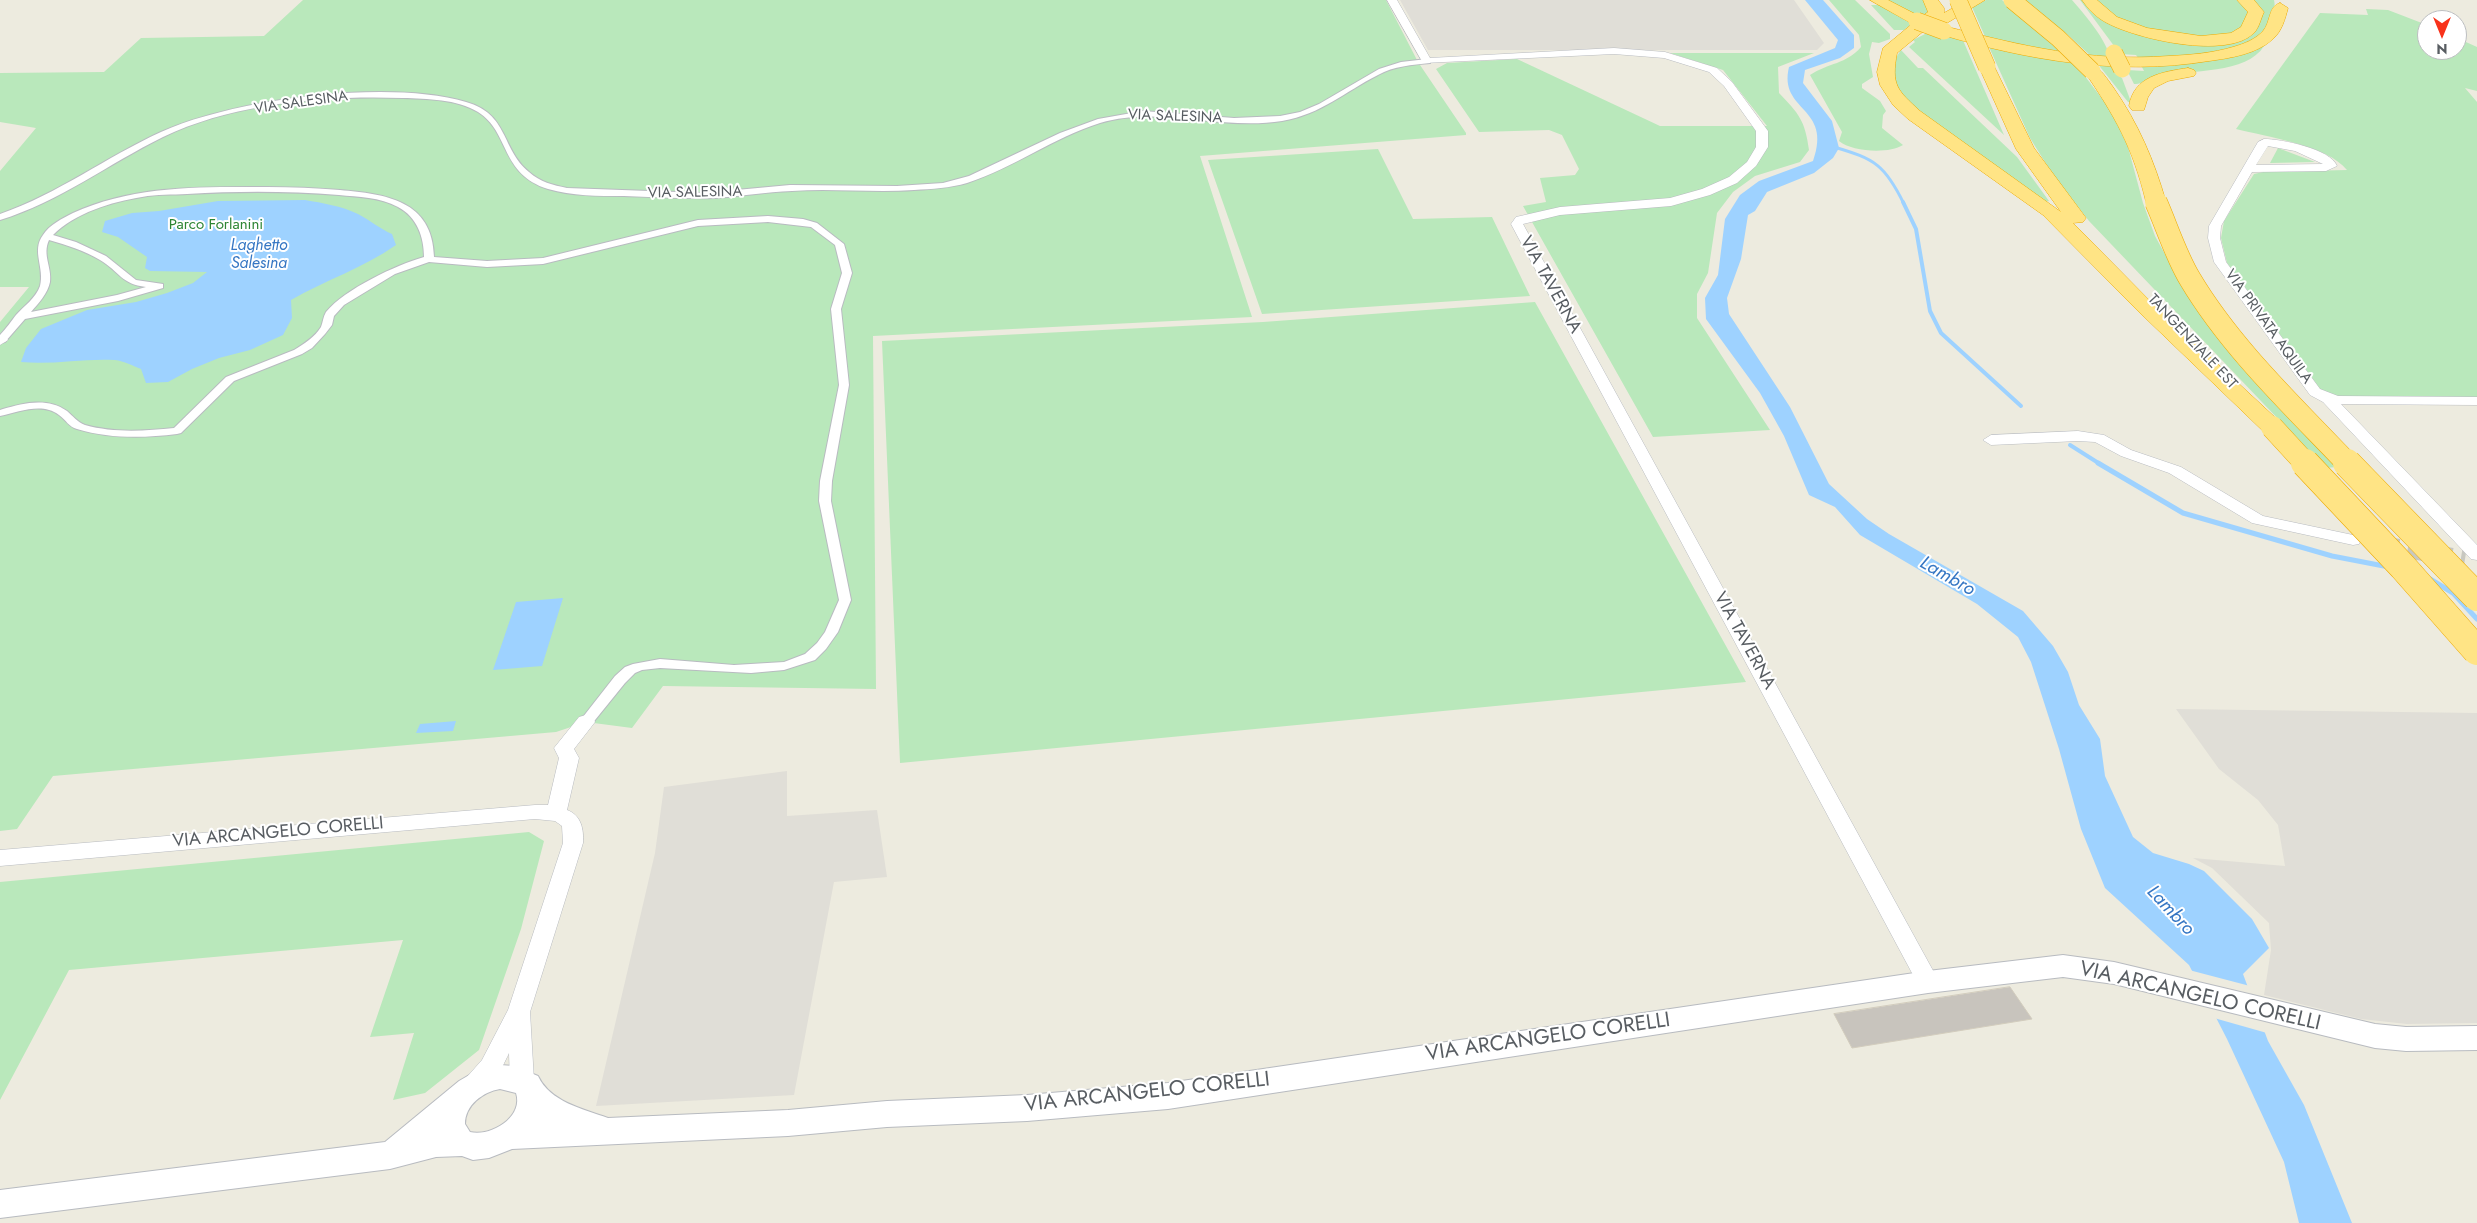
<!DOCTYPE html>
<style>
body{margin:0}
#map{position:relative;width:2477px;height:1223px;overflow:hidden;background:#edebdf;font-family:Jost,sans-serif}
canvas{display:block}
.north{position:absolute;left:2417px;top:10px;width:50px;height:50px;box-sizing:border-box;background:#fff;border:1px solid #bcbec0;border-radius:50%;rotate:180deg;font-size:14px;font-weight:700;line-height:20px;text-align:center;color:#585d62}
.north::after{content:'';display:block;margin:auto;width:18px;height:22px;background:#f8331b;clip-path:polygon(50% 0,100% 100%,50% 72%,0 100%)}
</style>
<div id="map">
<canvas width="2477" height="1223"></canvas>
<div class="north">N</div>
</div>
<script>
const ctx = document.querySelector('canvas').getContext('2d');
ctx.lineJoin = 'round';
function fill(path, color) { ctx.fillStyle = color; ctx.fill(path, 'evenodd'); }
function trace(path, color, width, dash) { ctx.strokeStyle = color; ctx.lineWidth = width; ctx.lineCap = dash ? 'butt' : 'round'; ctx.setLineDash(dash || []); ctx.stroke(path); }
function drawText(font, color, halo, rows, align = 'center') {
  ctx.font = font + ' Jost,sans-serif'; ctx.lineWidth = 4; ctx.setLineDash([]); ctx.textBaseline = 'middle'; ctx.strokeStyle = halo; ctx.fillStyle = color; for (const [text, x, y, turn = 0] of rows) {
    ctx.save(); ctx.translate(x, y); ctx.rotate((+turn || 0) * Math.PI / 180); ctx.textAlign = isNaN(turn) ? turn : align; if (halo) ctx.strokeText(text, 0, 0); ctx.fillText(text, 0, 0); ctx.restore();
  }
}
fill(new Path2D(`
 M1400,0h394l30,43 -7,7h-389z
 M2176,709l301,4v310l-70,1 -46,-5 -97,-24 7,-45 -2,-27 -57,-55 -19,-10 92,8 -7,-41 -20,-25 -39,-31z
 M787,771v45l90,-6 10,67 -53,5 -40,213 -198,11 59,-253 9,-66z`), '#e0ded7');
fill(new Path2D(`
 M303,0h1083l32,62 48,71v2l-266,21 52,161 -379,19 3,353 -213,-3 -31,42 -46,-6 -30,10 -503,44 -36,53 -17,2v-509l29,-35h-29v-116l36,-43 -36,-6v-49l104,-1 37,-34 123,-2z
 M1829,0h26l35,34v5l-11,4 -7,-1 -3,12 4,23 -11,7v4l18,13 6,10 -3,4 -1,13 21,17c-14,9 -51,7 -64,-4l3,-9 -32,-57c18,-12 37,-11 51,-28l-2,-12z
 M1882,0h44l6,8 -9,12z
 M1986,0h16l64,56 -79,-15 -15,-34z
 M2024,0h48c12,14 36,41 38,59l-17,-1 -25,-23z
 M2080,0h5l14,15 93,27 60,-12 -4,-30h26c2,8 -1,14 -5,22 -2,4 -4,10 -8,13 -21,22 -92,22 -122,24l-3,-4 -16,-1z
 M2093,0h146l11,11 -11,22 -46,5 -71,-14z
 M1871,5h9l34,17 -10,8h-10z
 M2366,9l22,1 39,15v25h30v-12l20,9v44l-12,-3 12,14v296l-134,-1 -20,-4 -96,-130 -6,-25 3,-17 30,-47 9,-2 84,-2c-20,-25 -80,-33 -111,-41l84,-116 48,2z
 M1933,30l29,8 42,97 -95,-88 6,-5 -2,-2z
 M2262,46h2c-17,28 -74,24 -105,30 -8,2 -18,9 -25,8l-7,-14 17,1 -3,-6z
 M1989,47l82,13 10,11 32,42 15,34 15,56 12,33 28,51 154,180 -12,1 -236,-247 -36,-46 -23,-37z
 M1901,50l17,18h5l94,89 32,44 -4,1 -103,-69 -48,-46 -1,-25z
 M1670,53h144l-36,14 1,26c20,21 26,27 30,57l-9,12 -45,14 -22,16 -16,21 -9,60 -11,21v24l73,112 -117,7 -130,-231 23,-4 -6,-24 35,-3 4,-6 -17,-34 -13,-5 -70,2 -43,-63 11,-6 70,-4 143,67h107l-44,-56z
 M2097,63h15l6,12 4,3 9,24h-3z
 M2278,148l37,14 -45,1z
 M1378,149l35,70 79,-2 38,79 -268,18 -54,-154z
 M1535,302l211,380 -846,81 -18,-422 381,-19z
 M529,832l15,9 -23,88 -42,121 -54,43 -32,7 21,-67 -44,4 33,-97 -334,30 -69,130v-218z`), '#b9e8bb');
fill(new Path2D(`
 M1805,0h18l31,35v13l-14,10 -35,12 -2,13 29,38 7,27 -6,10 -19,15 -47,19 -12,19 -7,4 -7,44 -14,39 2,16 61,93 39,77 38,35 22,15 134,77 30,35 15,26 11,33 21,34 5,37 28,61 20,16 36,11 15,7 48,48 17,29 -26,26 25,67 36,64 48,118h-53l-15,-61 -57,-123 -38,-74 -84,-77 -24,-59 -22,-80 -28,-87 -13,-25 -41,-33 -117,-69 -25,-28 -26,-12 -25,-59 -24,-43 -54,-74 -1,-21 13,-23 7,-56 15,-24 19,-14 54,-20c20,-55 -35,-49 -24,-94l46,-19 3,-8z
 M305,200c18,3 36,6 53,14 12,6 22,15 34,20l4,11c-33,23 -70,35 -105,55l1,18 -9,17 -33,15 -31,8 -27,11 -24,13 -22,1 -5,-14c-8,-3 -17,-8 -26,-9 -31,-2 -62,5 -94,2l5,-14 15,-19 46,-19 49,-8 31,-9 26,-10 14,-11 -57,-1 -5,-3 2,-11 -29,-20 -16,-5 3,-11 27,-8 27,-2 59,-10z
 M563,598l-21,68 -49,4 23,-68z
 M456,721l-3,10 -37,2 4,-9z`), '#9ed2ff');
fill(new Path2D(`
 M2189,970l61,16 17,47 -53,-15z`), '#edebdf');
trace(new Path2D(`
 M1834,147c41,12 51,18 70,57`), '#9ed2ff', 3);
trace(new Path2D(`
 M1903,202l13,27 14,82 11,22 80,73
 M2070,445l30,19`), '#9ed2ff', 4);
trace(new Path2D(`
 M2098,463l85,50 149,43 57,11
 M2430,579l23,14 24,26`), '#9ed2ff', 5);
const building = new Path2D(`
 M2010,987l22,32 -180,29 -18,-34z`);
fill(building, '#c8c4bd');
trace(building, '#d2ccbd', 1);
trace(new Path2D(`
 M2381,545l84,14`), '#c8c8c0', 18, [18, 9]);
const pedestrian = new Path2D(`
 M1427,59l4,2 -1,2c-18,2 -36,3 -52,12 -34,17 -56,39 -96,46 -61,10 -122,-16 -182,2 -47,15 -87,45 -133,60 -17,5 -35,6 -53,7 -41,3 -82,-2 -122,1 -26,1 -51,5 -77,7 -30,1 -61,-1 -91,-2 -26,0 -52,0 -76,-7 -48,-15 -38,-57 -70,-77 -21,-13 -51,-13 -75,-14 -76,-3 -170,5 -240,39 -55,27 -104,65 -163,83v-6c58,-20 106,-57 161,-82 73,-33 227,-53 305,-30 43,12 35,47 63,70 11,10 24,13 38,16l137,5 86,-8 107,1 46,-3 26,-7 91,-43 38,-14 45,-8 91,7 46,-2 20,-4 19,-8 60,-35 22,-7z
 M267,187c25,0 49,1 73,3 45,4 93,10 94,67l53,4 56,-3 155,-38 70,-4 35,3 14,4 27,21 8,29 -11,36 8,76 -17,96 -1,20 20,99 -13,32 -12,17 -11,11 -31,10 -33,3 -91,-5 -18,2 -7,3 -10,10 -34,42h-10l-2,-3 36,-46 10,-9 8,-3 27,-5 74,6 50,-3 21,-8 12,-11 8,-11 14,-32 -20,-99 1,-20 19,-96 -8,-76 11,-36 -7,-28 -24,-18 -43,-5 -70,4 -155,38 -56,3 -58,-5 -34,12 -51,31 -10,11 -2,9 -7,9 -13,14 -10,6 -68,27 -53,52 -4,1c-33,4 -67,5 -100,-5 -8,-2 -11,-9 -18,-14 -17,-13 -40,-3 -59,1v-6l3,-1c20,-6 45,-12 64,2 6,5 10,11 18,14 28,8 60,6 89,3l52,-51 68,-27c10,-6 21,-13 27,-23 2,-5 2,-10 5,-15 19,-23 70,-47 98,-55 0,-20 -7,-40 -26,-50 -18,-10 -40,-10 -59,-12 -51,-4 -101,-4 -152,-1 -15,1 -30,0 -45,3 -31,5 -67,16 -89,38l23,7 30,14 30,24 27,4v4l-45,13 -93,18 -20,23 -5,1v-8c6,-6 12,-15 16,-20 8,-9 20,-17 24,-29 5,-18 -9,-35 3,-51 6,-10 20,-17 30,-22 61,-28 129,-26 194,-26zM49,240c18,5 36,11 51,20 20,12 21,24 46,27l-29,8 -86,17c7,-8 17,-19 19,-30 2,-15 -8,-27 -1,-42z`);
const minor = new Path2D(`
 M1387,0h10l33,58 184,-10 51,4 52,16 15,14 36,49v16l-12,19 -19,17 -27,12 -39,11 -111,9 -37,9 413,752 3,6 -3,6 -8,3 -8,-3 -409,-764 5,-7 44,-10 110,-9 32,-9 27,-12 18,-15 9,-15v-16l-32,-45 -15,-14 -45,-14 -50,-4 -191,9z
 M2264,139c17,0 67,10 73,27l-11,5 -74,1 -31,54 -1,12 6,24 94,127 18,7 139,1v8l-136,-1 136,141v15l-6,-1 -148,-157 -13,-7 -96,-133 -6,-24 1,-12 49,-84zM2268,146l27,5 28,13 -67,1z
 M0,336l6,1 2,3 -8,5z
 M2078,431l26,4 27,15 50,17 82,49 90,19 6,1 2,4 -2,4 -6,1 -101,-22 -83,-50 -48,-17 -26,-14 -17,-1 -87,4 -8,-5 8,-5z
 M586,715l7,2 2,5 -21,27 5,9 -12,52c14,5 17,19 16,33l-53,169 4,69 -4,7 -8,3 -8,-3 -4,-7 -1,-28c-8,17 -21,47 -43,39l-4,-7 4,-7 16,-18 26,-50 55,-167 -1,-17 -7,-5 -20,-2 -535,47v-16l535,-45h13l11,-47 -5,-10 25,-31z`);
const tertiary = new Path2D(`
 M2063,955l51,7 261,62 31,3 71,-1v24l-71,1 -31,-3 -261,-64 -51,-7 -135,16 -760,116 -141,12 -140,6 -99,9 -276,13 -23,9 -16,2 -11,-4 -26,1 -46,12 -390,49v-28l385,-48 74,-61 12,-7 29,-9 14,1 24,10c12,26 45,33 70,42l180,-8 99,-9 140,-6 141,-12 760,-112zM500,1089l16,4c8,24 -25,44 -46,39l-5,-8c0,-19 18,-32 35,-35z`);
const motorway = new Path2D(`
 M1870,0h18l33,17 7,-5 -5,-12h15l6,8v5l23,-13h18l-43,26 -5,2 -6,-3 -34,28c-6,32 0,37 23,58l141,101 -45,-63 -37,-82 2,-3h12l41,84 52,70 -3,4 -10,1 78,79 129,120 4,5 -4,5 -8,2 -8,-2 -127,-122 -94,-95 -135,-96 -15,-14 -13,-20 -3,-13 6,-24 29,-24z
 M2082,0h15l20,17 30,11 54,8 30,-3 10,-6 7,-15 -11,-12h17l10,12c-3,6 -5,16 -10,21 -27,27 -117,6 -147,-10 -10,-5 -19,-14 -25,-23z
 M2280,3l8,5c-3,11 -6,23 -15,31 -16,15 -42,19 -64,22 -92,15 -182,-1 -270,-27l-3,-3 8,-5c79,20 143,36 225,30 21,-1 44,-3 64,-9 11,-3 23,-8 30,-16 8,-9 5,-25 17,-28z
 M2092,66c9,2 15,13 21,21 25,36 41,73 53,115l-3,4h-14l-3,-4c-13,-54 -31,-86 -62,-131l2,-3z
 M2188,68l6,2 2,3 -2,3 -26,5 -14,7 -6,9 -4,13h-12l-3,-4c5,-30 33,-34 59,-38z`);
trace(pedestrian, '#b8bbc0', 2);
trace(minor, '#b8bbc0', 1);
trace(tertiary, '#b8bbc0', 2);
trace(motorway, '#edaa00', 1);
fill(pedestrian, '#fff');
fill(minor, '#fff');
fill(tertiary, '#fff');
fill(motorway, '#ffe485');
const motorwayBridgeFar2 = new Path2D(`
 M1958,0l29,67
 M2012,0l46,38 34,33
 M1917,21l27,10
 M2114,53l8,16`);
const motorwayBridgeFar1 = new Path2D(`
 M2156,202c11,25 20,54 34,77 41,69 103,127 158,185
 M2272,427l34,37`);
const motorwayBridge = new Path2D(`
 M2305,463l98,104 74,84
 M2347,463l130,134`);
trace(motorwayBridgeFar2, '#edaa00', 18, []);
trace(motorwayBridgeFar1, '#edaa00', 23, []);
trace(motorwayBridge, '#edaa00', 29, []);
trace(motorwayBridgeFar2, '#ffe485', 17);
trace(motorwayBridgeFar1, '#ffe485', 22);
trace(motorwayBridge, '#ffe485', 28);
drawText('15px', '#585d62', '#fff', [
 ["VIA SALESINA",301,103,-8],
 ["VIA SALESINA",1175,117,2],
 ["VIA SALESINA",695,193,-1],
 ["VIA PRIVATA AQUILA",2268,327,54],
 ["TANGENZIALE EST",2192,342,47]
]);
drawText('15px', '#2d8534', '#fff', [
 ["Parco Forlanini",216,225]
]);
drawText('italic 16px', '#3576c3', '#fff', [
 ["Laghetto",259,246],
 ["Salesina",259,264]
]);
drawText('18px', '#585d62', '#fff', [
 ["VIA TAVERNA",1550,285,61],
 ["VIA TAVERNA",1744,641,61],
 ["VIA ARCANGELO CORELLI",278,833,-5]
]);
drawText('italic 19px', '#3576c3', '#fff', [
 ["Lambro",1947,577,30],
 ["Lambro",2170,911,47]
]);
drawText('21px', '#585d62', '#fff', [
 ["VIA ARCANGELO CORELLI",2200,997,13],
 ["VIA ARCANGELO CORELLI",1548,1038,-8],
 ["VIA ARCANGELO CORELLI",1147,1093,-6]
]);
</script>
